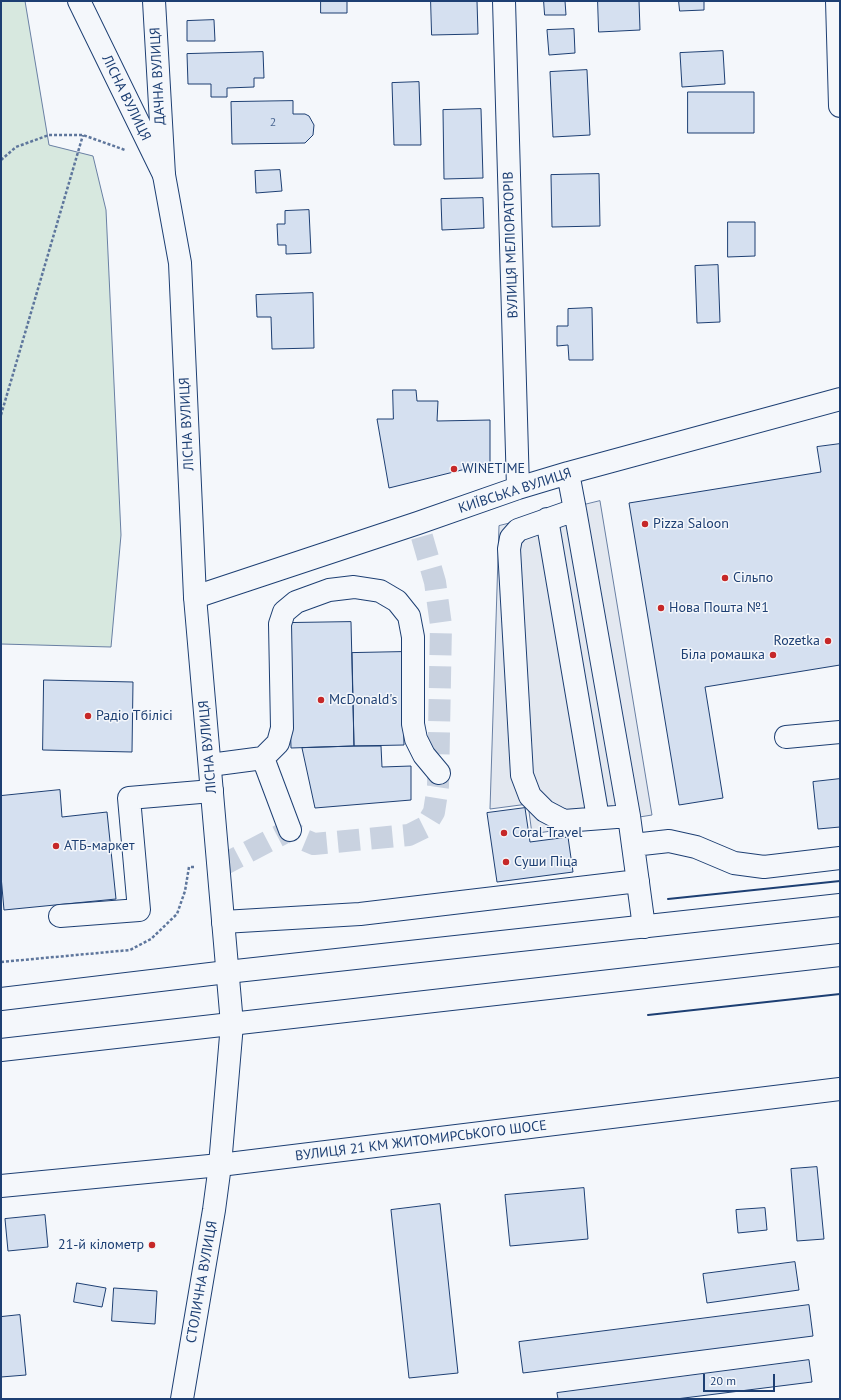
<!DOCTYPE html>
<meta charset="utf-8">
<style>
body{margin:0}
#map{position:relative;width:841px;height:1400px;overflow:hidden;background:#f4f7fb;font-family:"PT Sans",sans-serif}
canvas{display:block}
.frame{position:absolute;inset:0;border:2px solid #1d3f73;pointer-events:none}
.scale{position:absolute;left:703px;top:1374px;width:72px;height:18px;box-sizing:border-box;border:2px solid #1d3f73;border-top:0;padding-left:5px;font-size:12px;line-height:14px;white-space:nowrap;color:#1d3f73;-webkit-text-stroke:3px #f4f7fb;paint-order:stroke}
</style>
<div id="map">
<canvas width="841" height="1400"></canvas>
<div class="frame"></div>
<div class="scale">20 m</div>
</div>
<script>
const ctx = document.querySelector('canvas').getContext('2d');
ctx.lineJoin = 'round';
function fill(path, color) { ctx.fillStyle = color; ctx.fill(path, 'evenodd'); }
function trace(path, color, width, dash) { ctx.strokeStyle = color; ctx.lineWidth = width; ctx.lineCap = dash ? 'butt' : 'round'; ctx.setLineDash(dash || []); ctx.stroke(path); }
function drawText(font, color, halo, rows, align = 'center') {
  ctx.font = font + ' "PT Sans",sans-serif'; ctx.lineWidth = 3; ctx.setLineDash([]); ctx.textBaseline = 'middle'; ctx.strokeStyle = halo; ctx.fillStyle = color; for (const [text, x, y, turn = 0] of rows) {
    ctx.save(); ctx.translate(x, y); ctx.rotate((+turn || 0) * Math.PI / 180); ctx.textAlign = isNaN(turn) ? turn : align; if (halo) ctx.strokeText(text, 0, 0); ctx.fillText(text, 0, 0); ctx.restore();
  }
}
const green = new Path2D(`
 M1,1h24l24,144 44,11 13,54 15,325 -10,112 -110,-3z`);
fill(green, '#d7e8df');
trace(green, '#687fa3', 1);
const parking = new Path2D(`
 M600,501l52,314 -120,19 -4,-30 -38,5 9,-283z`);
fill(parking, '#e3e8f0');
trace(parking, '#687fa3', 1);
const building = new Path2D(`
 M321,1h26v12h-26z
 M431,1h46l1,33 -46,1z
 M544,1h21l1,14h-21z
 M598,1h41l1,29 -41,2z
 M679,1h25v9l-24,1z
 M214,20l1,21h-28v-20z
 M574,29l1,24 -26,2 -2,-25z
 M723,51l2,33 -43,3 -2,-34z
 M263,52l1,26h-10v9l-27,1v9h-16v-13h-23l-1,-30z
 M587,70l3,65 -37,2 -3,-65z
 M419,82l2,63h-27l-2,-62z
 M688,92h66v41h-66z
 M293,101v13h12l4,2 5,9 -1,10 -8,8 -73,1 -1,-42z
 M481,109l2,69 -39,1 -1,-69z
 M280,170l2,21 -26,2 -1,-22z
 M599,174l1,52 -48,1 -1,-52z
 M483,198l1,30 -42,2 -1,-31z
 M309,210l2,43 -25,1v-9h-8l-1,-21h8v-13z
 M728,222h27v34l-27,1z
 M718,265l2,57 -23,1 -2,-57z
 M313,293l1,55 -42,1 -1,-32h-14l-1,-22z
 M592,308l1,52h-24l-1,-15 -11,1v-20h11v-17z
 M393,390h23l1,11h21l-1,20 53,-1v43l-101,25 -12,-69h16z
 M840,444v221l-135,22 18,111 -44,7 -50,-302 192,-31 -4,-25z
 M351,622l3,124 -63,2 -4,-125z
 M402,652l2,93 -50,1 -2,-93z
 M44,680l89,2 -1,70 -89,-2z
 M354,746h27l1,21 29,-1v34l-96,8 -13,-60z
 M840,779v48l-22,2 -5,-47z
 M60,790l2,27 45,-5 9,87 -112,11 -3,-34v-80z
 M525,808l5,34 38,-5 5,35 -76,10 -10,-69z
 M817,1167l7,72 -27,2 -6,-72z
 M584,1188l4,51 -78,7 -5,-51z
 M440,1204l18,169 -49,5 -18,-168z
 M765,1208l2,22 -29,3 -2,-23z
 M45,1215l3,32 -40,4 -3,-32z
 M795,1262l4,28 -92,13 -4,-29z
 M77,1283l29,5 -4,19 -28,-5z
 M114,1288l43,3 -2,33 -43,-3z
 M809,1305l4,31 -290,37 -4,-31z
 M20,1315l6,60 -25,2v-60z
 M809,1360l3,22 -136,17h-118l-1,-6z`);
fill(building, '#d5e0f0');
trace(building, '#1d3f73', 1);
trace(new Path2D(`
 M219,867l71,-37 12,9 12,5 95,-9 16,-8 9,-15 4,-26 3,-161 -6,-43 -17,-59`), '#c9d2e0', 22, [22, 11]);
const minor = new Path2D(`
 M154,1l10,174
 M504,1l14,487
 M837,1l3,105
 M568,473l7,37 54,306 15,111
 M575,510l-57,20 -7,8 -2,11 13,226 8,21 15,15 19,10 65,-5
 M547,519l51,299
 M195,597l223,-74 100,-35 50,-15 272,-74
 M786,737l54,-5
 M263,758l27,72
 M210,765l53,-7 15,-15 4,-15 -2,-104 4,-12 12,-10 33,-12 25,-3 26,4 17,10 12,15 4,21v87l3,15 8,16 15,18
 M633,845l36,-4 27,6 38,16 30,4 76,-9
 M60,916l79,-6 -10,-112 83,-7
 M223,922l137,-8 278,-33
 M1,1186l219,-21 620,-76`);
const major = new Path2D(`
 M79,1l85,174 16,88 15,334 37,427 -12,141 -6,45 -32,189`);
const highway = new Path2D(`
 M1,999l226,-27 613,-67
 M1,1050l839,-95`);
trace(minor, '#1d3f73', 24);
trace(major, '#1d3f73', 24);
trace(highway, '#1d3f73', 24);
trace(new Path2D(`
 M1,160l15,-13 33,-12h34l42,15
 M1,415l82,-280
 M1,962l129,-12 21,-11 26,-25 8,-23 4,-24h7`), '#5e769c', 2.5, [3, 2]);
trace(minor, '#f4f7fb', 22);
trace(major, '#f4f7fb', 22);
trace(highway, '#f4f7fb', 22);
trace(new Path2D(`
 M668,899l172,-18
 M648,1015l192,-21`), '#1d3f73', 2);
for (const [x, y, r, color] of [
 [454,469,4,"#c62828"],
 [645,524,4,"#c62828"],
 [725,578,4,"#c62828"],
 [661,608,4,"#c62828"],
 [828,641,4,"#c62828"],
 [773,655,4,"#c62828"],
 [321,700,4,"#c62828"],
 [88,716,4,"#c62828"],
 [504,833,4,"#c62828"],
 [56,846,4,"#c62828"],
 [506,862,4,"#c62828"],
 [152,1245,4,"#c62828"]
]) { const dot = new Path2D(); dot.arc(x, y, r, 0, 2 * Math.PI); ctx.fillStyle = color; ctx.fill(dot); trace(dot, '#f4f7fb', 1.5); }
drawText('12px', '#4b6792', null, [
 ["2",273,123]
]);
drawText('14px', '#1d3f73', '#f4f7fb', [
 ["ДАЧНА ВУЛИЦЯ",158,76,-93],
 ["ЛІСНА ВУЛИЦЯ",126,98,64],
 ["ВУЛИЦЯ МЕЛІОРАТОРІВ",511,245,-92],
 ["ЛІСНА ВУЛИЦЯ",187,424,-93],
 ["КИЇВСЬКА ВУЛИЦЯ",515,491,-18],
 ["ЛІСНА ВУЛИЦЯ",208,747,-95],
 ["ВУЛИЦЯ 21 КМ ЖИТОМИРСЬКОГО ШОСЕ",421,1141,-7],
 ["СТОЛИЧНА ВУЛИЦЯ",202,1282,-80]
]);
drawText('14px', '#1d3f73', '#f4f7fb', [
 ["WINETIME",462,469],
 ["Pizza Saloon",653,524],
 ["Сільпо",733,578],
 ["Нова Пошта №1",669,608],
 ["Rozetka",820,641,"right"],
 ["Біла ромашка",765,655,"right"],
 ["McDonald's",329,700],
 ["Радіо Тбілісі",96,716],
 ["Coral Travel",512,833],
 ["АТБ-маркет",64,846],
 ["Суши Піца",514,862],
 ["21-й кілометр",144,1245,"right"]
], 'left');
</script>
